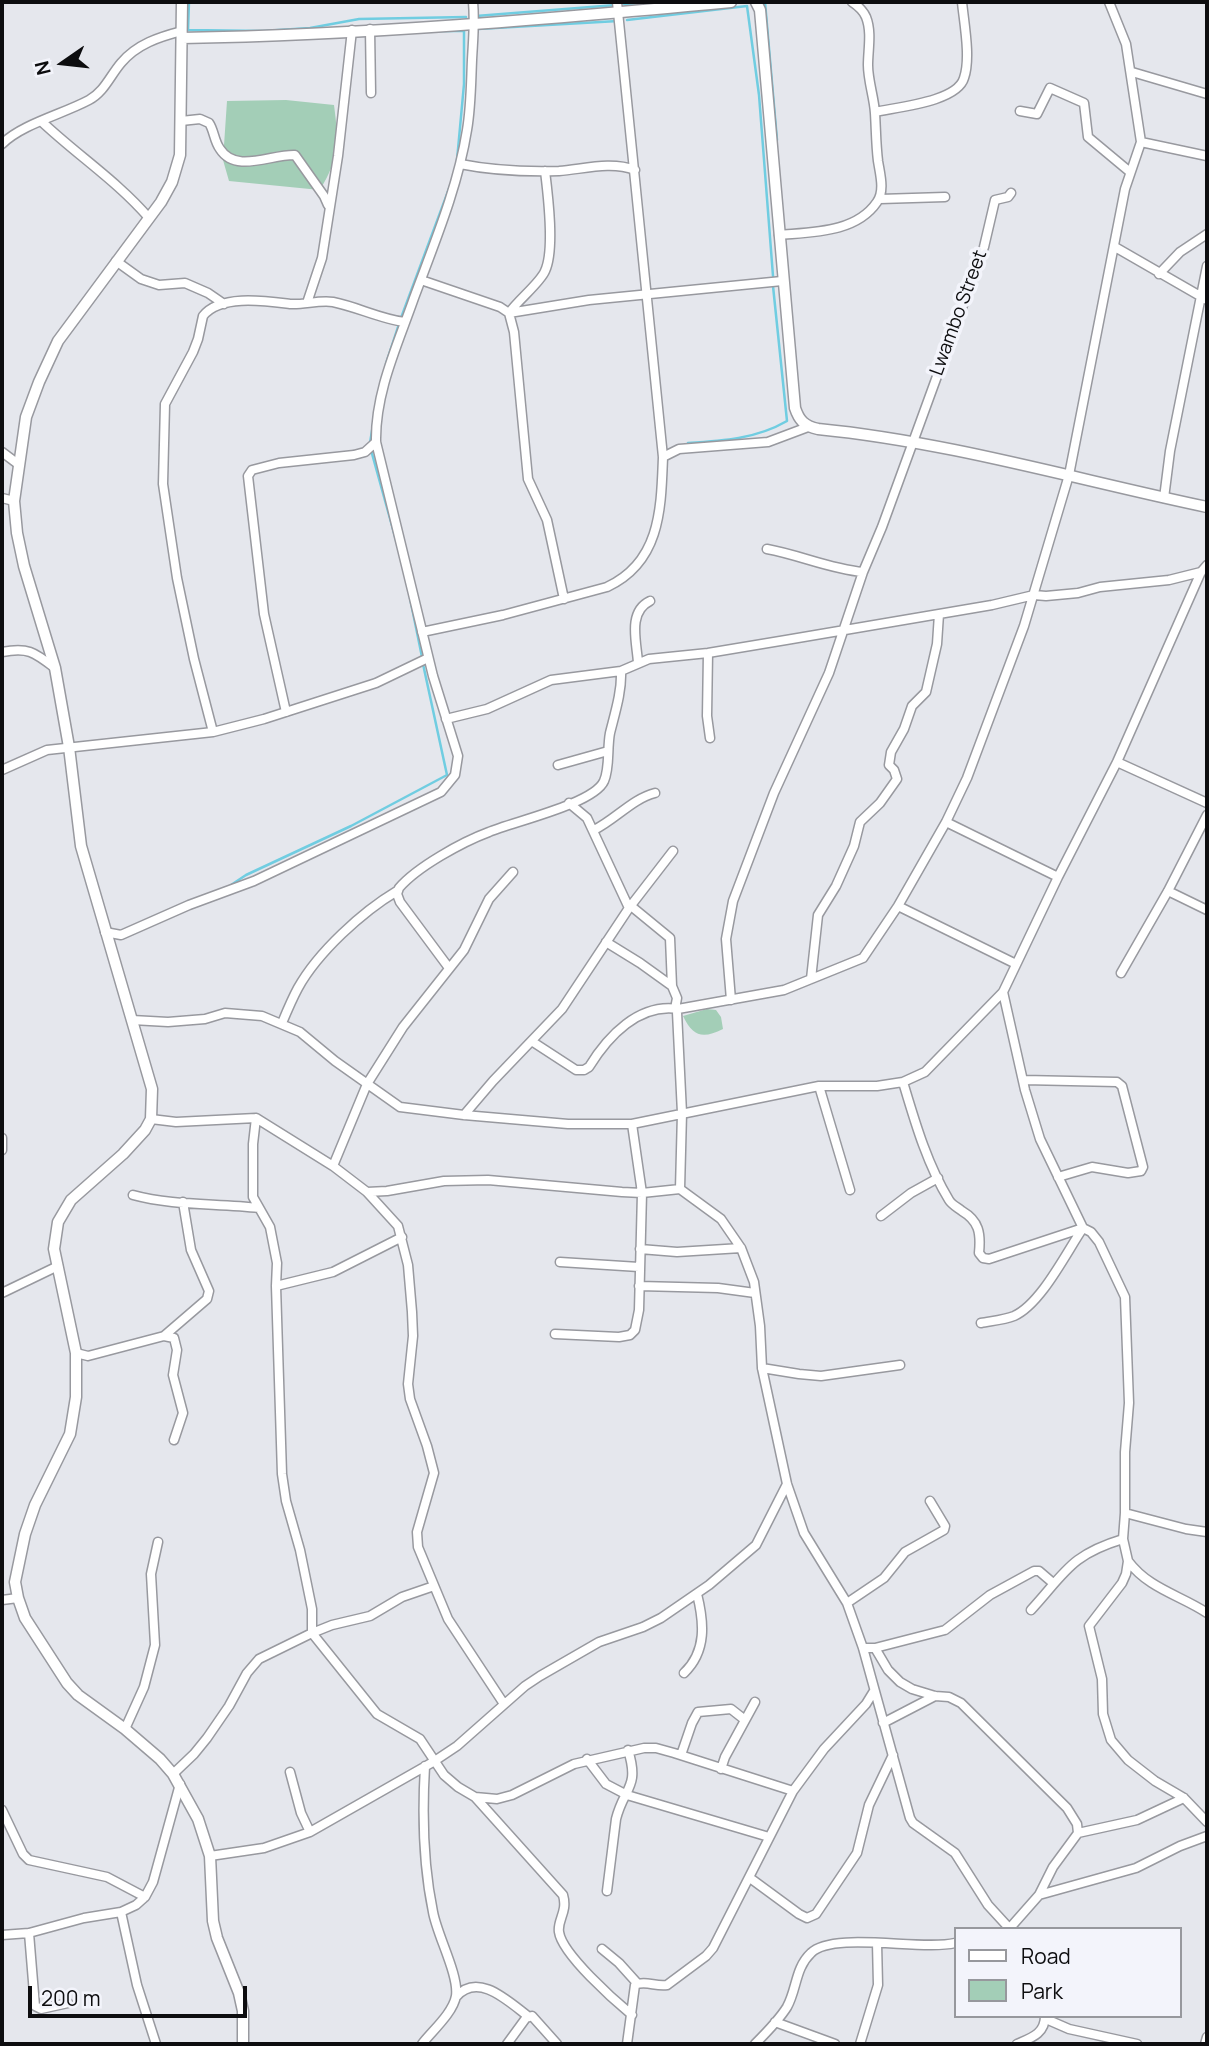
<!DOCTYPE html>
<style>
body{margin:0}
#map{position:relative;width:1209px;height:2046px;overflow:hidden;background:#e5e7ed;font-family:Manrope,sans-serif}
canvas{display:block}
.frame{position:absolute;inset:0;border:4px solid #0d0d0f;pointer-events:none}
.legend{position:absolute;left:954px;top:1927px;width:228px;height:91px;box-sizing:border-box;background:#f3f4fb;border:2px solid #97989d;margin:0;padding:9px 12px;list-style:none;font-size:21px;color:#0d0d0f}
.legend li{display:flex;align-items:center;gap:14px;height:35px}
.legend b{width:35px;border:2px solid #97989d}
.north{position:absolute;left:28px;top:28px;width:70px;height:70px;-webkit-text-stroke:5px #f3f4fb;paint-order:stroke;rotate:256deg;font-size:19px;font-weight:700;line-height:28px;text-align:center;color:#0d0d0f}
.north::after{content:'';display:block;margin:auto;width:24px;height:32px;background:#0d0d0f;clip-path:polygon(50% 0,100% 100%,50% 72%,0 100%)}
.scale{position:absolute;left:28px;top:1986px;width:219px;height:32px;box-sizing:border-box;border:4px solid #0d0d0f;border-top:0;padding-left:9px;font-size:21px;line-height:24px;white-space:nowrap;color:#0d0d0f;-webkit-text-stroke:5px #f3f4fb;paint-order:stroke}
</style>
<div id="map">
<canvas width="1209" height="2046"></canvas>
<div class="frame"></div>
<ul class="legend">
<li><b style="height:9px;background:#fff"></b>Road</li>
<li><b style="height:19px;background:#a3ceb7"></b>Park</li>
</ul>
<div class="north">N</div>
<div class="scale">200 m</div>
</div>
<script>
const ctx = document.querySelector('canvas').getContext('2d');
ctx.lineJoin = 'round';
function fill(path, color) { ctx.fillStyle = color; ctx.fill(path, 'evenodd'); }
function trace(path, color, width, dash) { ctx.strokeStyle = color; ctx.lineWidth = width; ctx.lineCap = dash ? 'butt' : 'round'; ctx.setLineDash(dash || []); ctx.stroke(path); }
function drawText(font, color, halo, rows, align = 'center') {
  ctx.font = font + ' Manrope,sans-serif'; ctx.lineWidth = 7; ctx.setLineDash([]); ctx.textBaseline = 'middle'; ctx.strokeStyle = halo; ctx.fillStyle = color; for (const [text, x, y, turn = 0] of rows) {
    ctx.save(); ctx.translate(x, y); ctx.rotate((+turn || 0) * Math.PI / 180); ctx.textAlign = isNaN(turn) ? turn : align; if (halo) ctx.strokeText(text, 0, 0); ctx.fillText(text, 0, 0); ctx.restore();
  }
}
fill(new Path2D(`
 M286,100l48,5c5,39 6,51 -14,85l-91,-9 -6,-21 4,-59z
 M707,1009l9,1 5,7 2,12c-20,10 -30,8 -40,-13z`), '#a3ceb7');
trace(new Path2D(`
 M189,2l-1,28 75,1 47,-3 49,-9 107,-2
 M765,2l12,138
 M624,4l28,-2
 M476,16l140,-11
 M627,20l120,-14 12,89 14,181
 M478,29l140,-8
 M439,31h25v53l-7,76
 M401,318l49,-132
 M386,364l13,-40
 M370,443l5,-31
 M688,443c34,-2 68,-4 99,-22l-14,-135
 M371,450l28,101
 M410,598l12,59
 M231,885l15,-10 105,-49 96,-51 -24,-111`), '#70cde1', 2.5);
const minor = new Path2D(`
 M370,29l1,64
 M1132,72l75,22
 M1020,111l17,3 13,-26 34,15 4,34 42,35
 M875,112c22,-5 82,-10 89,-34 7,-20 0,-55 -2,-76
 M41,121c36,34 76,60 108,97
 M181,121l19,-2 9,4c5,7 5,18 11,26 16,25 51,5 75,6l29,41 4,9
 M1141,142l66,14
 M2,144c20,-20 61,-30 87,-44 15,-8 21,-24 32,-37 16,-19 38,-26 61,-32
 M460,164c35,7 64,8 99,7 25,-2 52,-10 76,-1
 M880,199l65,-2
 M779,235c33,-3 77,-2 98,-33 8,-11 3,-28 1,-41 -2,-16 -2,-32 -3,-48 -1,-16 -7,-32 -7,-48 0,-15 4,-33 -2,-48 -3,-7 -8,-11 -14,-15
 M1115,247l92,53
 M116,261l25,18 18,6 26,-2 23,10 16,11
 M1159,274l21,-22 27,-18
 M421,280l79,27 9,6 5,19 14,147 19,41 17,79
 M307,303l15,-45 16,-102 14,-126
 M509,313l80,-13 193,-19
 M509,313c9,-13 31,-30 36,-42 10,-21 3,-76 0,-100
 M2,452l16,12
 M663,457l16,-8 89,-7 40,-15
 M2,498l12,3
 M1164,498l6,-47 37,-185
 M767,549c33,6 63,20 96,23
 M422,632l81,-17 104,-28c54,-25 54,-79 56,-130l-46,-455
 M2,652c26,-5 32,0 53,16
 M708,653l-1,63 3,22
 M638,663c-1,-20 -11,-51 12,-62
 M286,712l-22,-98 -16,-138 4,-6 27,-7 75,-8 11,-3 11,-10
 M446,719l41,-10 64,-29 70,-9 28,-12 59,-6 78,-13 206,-35 42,-10 12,1 32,-3 22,-6 69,-7 32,-8
 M213,732l-19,-73 -17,-81 -14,-94 2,-80 28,-52 5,-13 5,-23c17,-22 63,-15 87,-12 14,1 28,-4 43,-2 25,5 47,17 72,20
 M1117,762l90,41
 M558,765l50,-14
 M2,770l45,-20 166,-18 51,-13 112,-36 52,-25
 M946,822l112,55
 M594,830c22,-11 38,-31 61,-37
 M1168,891l39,19
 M631,906l39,32 2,48 5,12 -2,11
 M898,906l118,58
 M629,908l44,-57
 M105,932l16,3 68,-30 65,-24 187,-89 14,-17 3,-19 -25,-80 -57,-234c-1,-50 22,-98 38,-144 20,-54 44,-111 53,-168 4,-23 4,-47 5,-70 1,-20 3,-38 1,-58
 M606,942l34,21 32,23
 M449,968l-49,-66 -3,-8 2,-6c18,-21 63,-46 90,-56 23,-10 105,-28 115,-51 6,-13 3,-33 6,-48 5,-20 12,-42 11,-62
 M1121,973l47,-82 39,-76
 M811,979l7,-64 18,-29 18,-40 6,-24 20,-19 17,-24 -3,-9 -5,-5 2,-13 13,-23 8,-23 14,-14 11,-48 2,-30
 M731,1000l-5,-61 7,-38 41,-108 55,-120 34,-101 19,-45 89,-244 13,-36 11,-47 13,-3 3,-4
 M132,1020l36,2 37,-3 20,-6 37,3 38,16 35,29 65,46 64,8 104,9h64l187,-38h58l26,-4 22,-10 78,-80 55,-115 59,-115 84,-190 6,-7
 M282,1023c5,-12 10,-24 16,-35 20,-36 64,-76 99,-97
 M533,1042l43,28h8l5,-3c19,-31 50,-64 89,-58
 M1024,1080l93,2 5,4 21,81 -2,4 -13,2 -36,-6 -34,10
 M903,1082c12,40 24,82 46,118 3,5 8,7 13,11 17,10 19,22 17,42l4,5 6,1 94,-31 8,4 8,10 26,55 4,106 -4,49v61l-2,26 5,22 -2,13 -4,9 -33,43 13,53 1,35 8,26 17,20 27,21 29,17 23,24
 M819,1086l31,104
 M464,1115l29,-34 69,-72 67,-101 -42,-90 -18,-15
 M256,1118l-3,26v53l17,30 7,36 -1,23 6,188 4,27 14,49 12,59v24l65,81 43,25 24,36 14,12 17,10 22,2 15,-4 62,-31 70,-16h12l18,5 119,38
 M151,1119l25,3 80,-4 77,48 34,26 31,34 10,39 4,47 1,24 -5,48 2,15 17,47 7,27 -17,59 1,15 30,72 56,85
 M2,1138v12
 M333,1166l34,-82 36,-57 61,-77 25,-51 24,-27
 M367,1192l20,-1 57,-10 44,-1 134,12 20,1 38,-4
 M133,1195c40,11 84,8 126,13
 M881,1216l30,-23 27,-15
 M640,1249l37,3 64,-4
 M560,1262l79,5
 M276,1286l57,-14 69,-35
 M639,1286l79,2 37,5
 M2,1293l56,-27
 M981,1323c10,-2 23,-3 33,-7 27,-12 52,-63 69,-88l-43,-89 -15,-49 -22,-98
 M555,1334l64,3 11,-2 5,-5 4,-20 3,-117 -10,-69
 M164,1336l10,2 3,12 -4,25 10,38 -9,27
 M76,1353l12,3 76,-20 43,-37 2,-8 -18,-41 -8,-48
 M762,1368l37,6 22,2 79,-11
 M1125,1513l61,16 21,3
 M1128,1561c21,28 52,34 79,52
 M2,1600l16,-2
 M847,1603l37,-25 21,-26 39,-22 1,-4 -15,-25
 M1031,1610c34,-37 39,-55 92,-71
 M863,1648h12l13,22 12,12 12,7 23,7 14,1 12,6 106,105 10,16 1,9 -25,34 -14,28 -30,34
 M875,1648l70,-18 45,-35 44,-24h5l14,12
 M684,1673c23,-22 20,-51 13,-79
 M883,1723l52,-27
 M125,1729l19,-42 11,-42 -4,-71 7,-32
 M681,1755l11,-32 6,-11 33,-3 14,11
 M587,1759l19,25 21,11 142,42
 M721,1769l4,-12 30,-55
 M290,1772l11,41 9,19
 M173,1774l21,-20 13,-16 22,-32 18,-33 12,-14 53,-26 20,-8 38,-9 32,-19 32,-11
 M475,1797l88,98c5,17 -6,25 -4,37 3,22 56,69 73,83
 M2,1810l21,44 6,6 78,17 38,20
 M1078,1833l59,-13 47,-22
 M210,1856l54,-8 46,-16 123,-70 24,-16 68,-60 15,-10 59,-34 44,-15 18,-9 48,-33 47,-40 31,-61
 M750,1878l49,36 8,4 9,-4 41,-61 12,-48 24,-50
 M607,1891l9,-72c8,-32 24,-31 12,-69
 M1039,1895l97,-27 44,-22 27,-10
 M121,1912l16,73 19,59
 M1010,1929l-22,-24 -33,-52 -42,-30 -3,-5 -47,-170 -16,-45 -43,-70 -17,-49 -25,-116 -2,-42 -6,-44 -13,-34 -20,-29 -41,-30 2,-76 -5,-101 1,-3 106,-19 79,-32 35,-52 48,-84 21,-44 57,-152 45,-151 56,-286 16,-47 -15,-98 -17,-42
 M29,1933l6,73 6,3 27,-6
 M2,1935l27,-2 55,-15 37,-6 15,-7 9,-8 8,-15 27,-98
 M602,1949l17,14 18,20
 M456,1997c22,-26 53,5 73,20
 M1046,2019l23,10 68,15
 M775,2022l60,22
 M422,2044c10,-13 31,-31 34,-48 3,-21 -19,-61 -23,-84 -10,-48 -11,-96 -8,-146
 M507,2044l19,-26 6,-2 25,28
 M627,2044l8,-59c10,-5 21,2 32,0l39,-29 7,-8 80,-157 31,-42 42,-45 8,-13
 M755,2044c11,-11 24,-24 32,-37 10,-18 8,-39 24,-54 22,-22 111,-2 144,-10
 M860,2044l18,-59 -1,-42
 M1017,2044c14,-6 28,-10 28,-28
 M1205,2044l2,-7`);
const tertiary = new Path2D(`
 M182,2l-2,153 -8,27 -11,20 -103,139 -19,41 -13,35 -12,84 3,32 7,33 31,102 14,79 12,99 71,243 -1,30 -6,11 -22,24 -52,46 -13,22 -4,27 22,104v44l-6,37 -35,71 -10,29 -10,48 3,16 7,20 42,65 11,12 47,34 35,30 13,15 25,45 12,37 3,65 4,17 22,55 4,18v33
 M756,2l4,8 35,398c4,12 9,18 23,21 132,13 260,51 389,78
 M182,38c183,-3 367,-19 549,-36`);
trace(minor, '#98999f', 11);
trace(tertiary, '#98999f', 13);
trace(minor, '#fff', 8);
trace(tertiary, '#fff', 10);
drawText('19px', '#0d0d0f', '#f3f4fb', [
 ["Lwambo Street",959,313,-70]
]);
</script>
